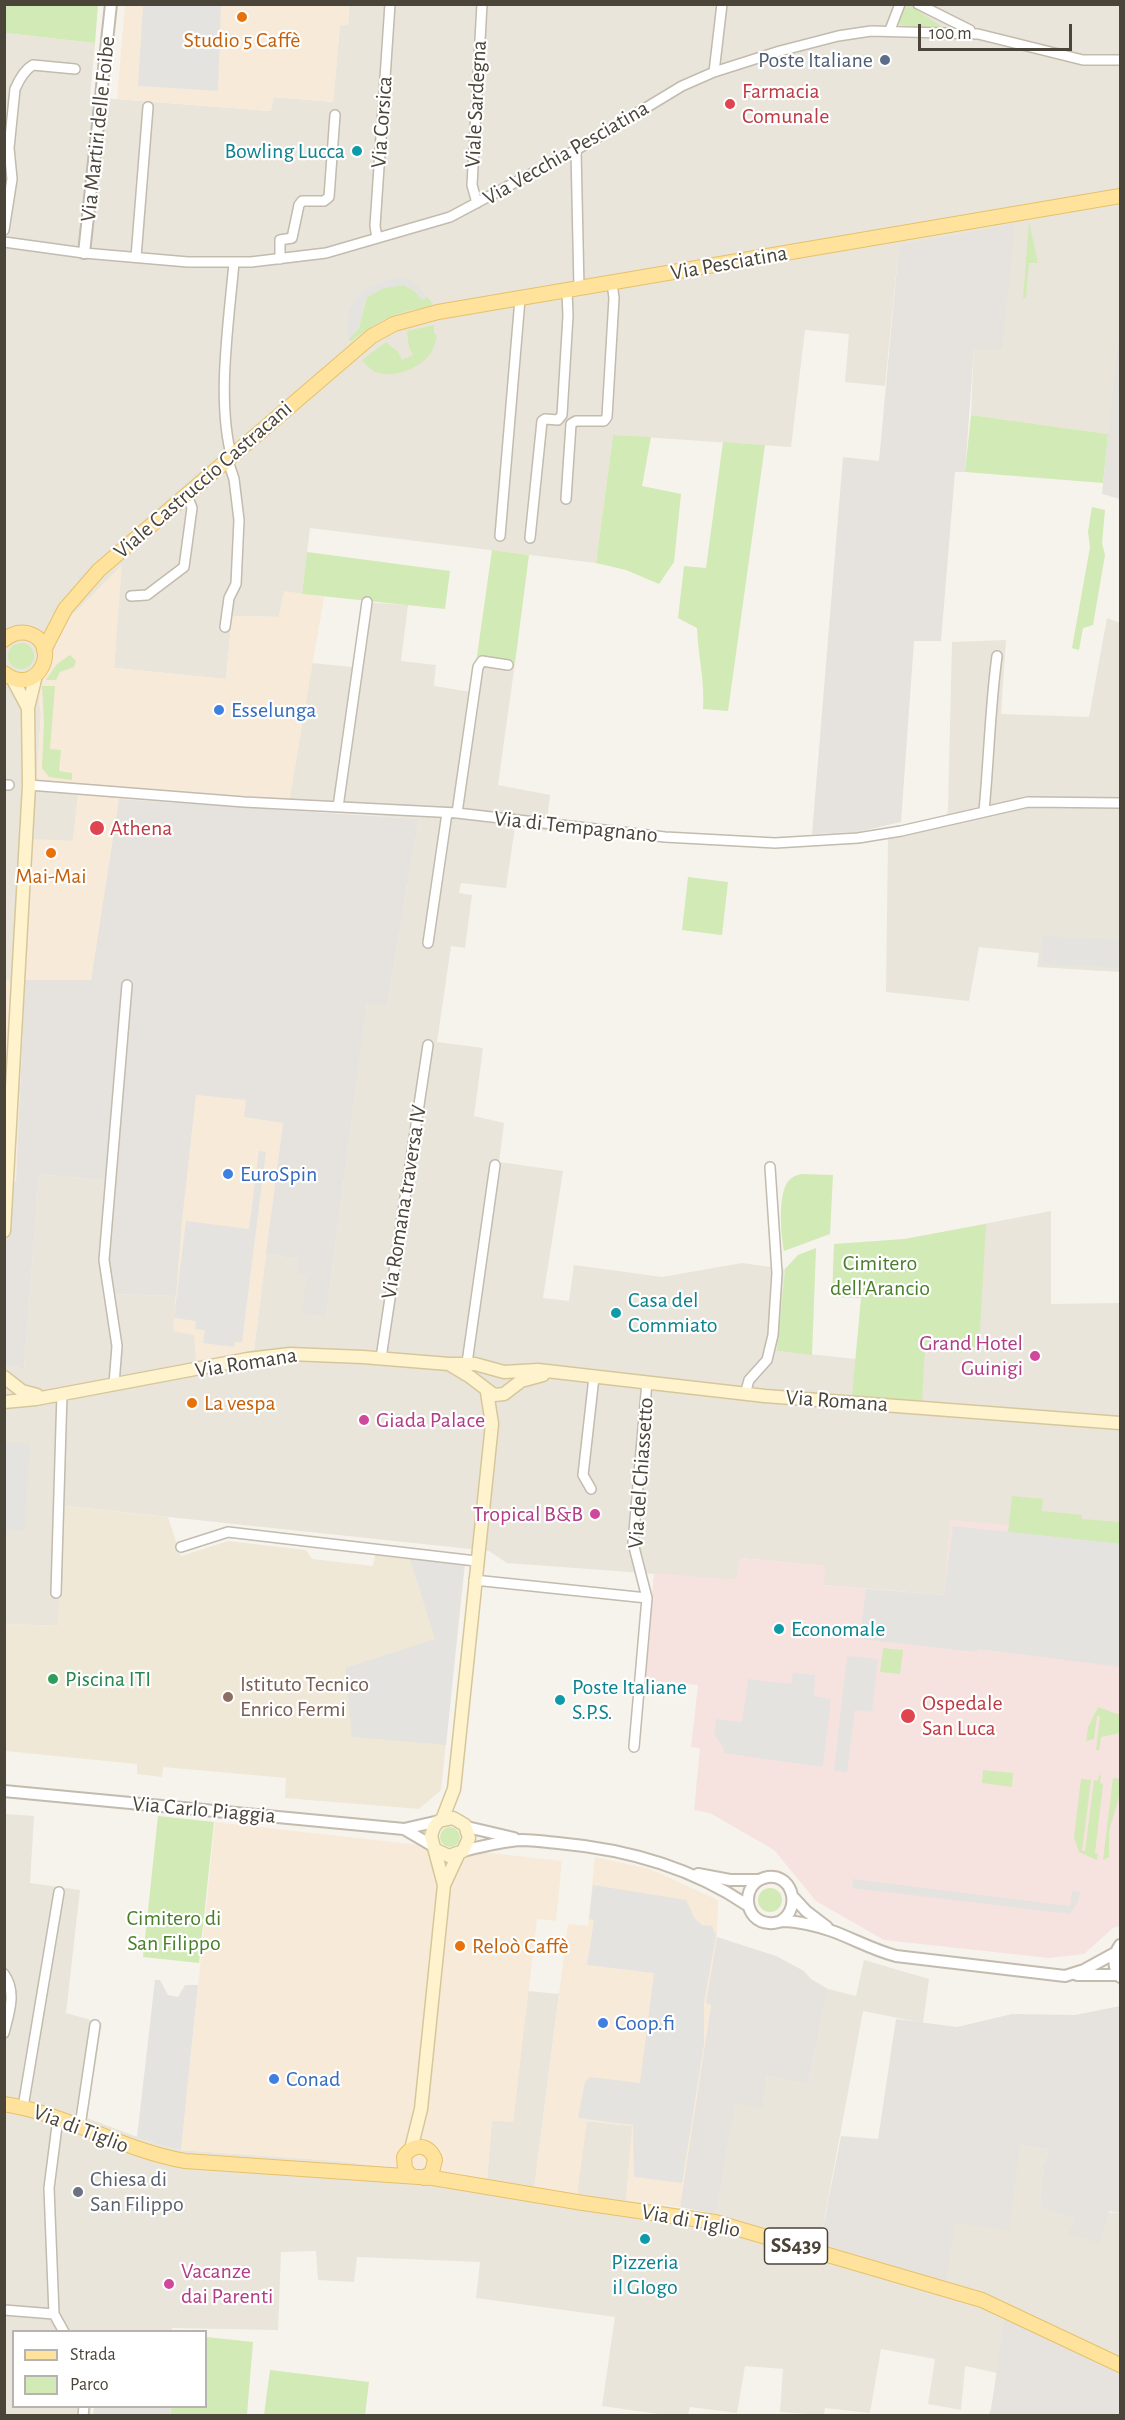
<!DOCTYPE html>
<meta charset="utf-8">
<style>
body{margin:0}
#map{position:relative;width:1125px;height:2420px;overflow:hidden;background:#f6f3ec;font-family:"Alegreya Sans",sans-serif}
canvas{display:block}
.frame{position:absolute;inset:0;border:6px solid #4b4439;pointer-events:none}
.legend{position:absolute;left:12px;top:2330px;width:195px;height:78px;box-sizing:border-box;background:#fff;border:2px solid #b7b4b0;margin:0;padding:8px 10px;list-style:none;font-size:18px;color:#4b4439}
.legend li{display:flex;align-items:center;gap:12px;height:30px}
.legend b{width:30px;border:2px solid #b7b4b0}
.scale{position:absolute;left:918px;top:24px;width:154px;height:27px;box-sizing:border-box;border:3px solid #4b4439;border-top:0;padding-left:8px;font-size:18px;line-height:21px;white-space:nowrap;color:#4b4439;-webkit-text-stroke:4px #fff;paint-order:stroke}
</style>
<div id="map">
<canvas width="1125" height="2420"></canvas>
<div class="frame"></div>
<ul class="legend">
<li><b style="height:8px;background:#ffe39c"></b>Strada</li>
<li><b style="height:16px;background:#d2eab5"></b>Parco</li>
</ul>
<div class="scale">100 m</div>
</div>
<script>
const ctx = document.querySelector('canvas').getContext('2d');
ctx.lineJoin = 'round';
function fill(path, color) { ctx.fillStyle = color; ctx.fill(path, 'evenodd'); }
function trace(path, color, width, dash) { ctx.strokeStyle = color; ctx.lineWidth = width; ctx.lineCap = dash ? 'butt' : 'round'; ctx.setLineDash(dash || []); ctx.stroke(path); }
function drawText(font, color, halo, rows, align = 'center') {
  ctx.font = font + ' "Alegreya Sans",sans-serif'; ctx.lineWidth = 4.5; ctx.setLineDash([]); ctx.textBaseline = 'middle'; ctx.strokeStyle = halo; ctx.fillStyle = color; for (const [text, x, y, turn = 0] of rows) {
    ctx.save(); ctx.translate(x, y); ctx.rotate((+turn || 0) * Math.PI / 180); ctx.textAlign = isNaN(turn) ? turn : align; if (halo) ctx.strokeText(text, 0, 0); ctx.fillText(text, 0, 0); ctx.restore();
  }
}
fill(new Path2D(`
 M349,5h771v336l-3,1 -9,92 -137,-19 3,-67 28,1 -103,-104 -14,141 -40,-4 4,-48 -44,-4 -14,117 -178,-12 -17,128 -286,-35 -8,66 -18,-2 -5,25 -47,-1 -6,63 -112,-11 7,-102 -64,69 -5,29 -15,22 4,28 -5,76 42,5 -5,46 -41,-1 -7,140h-20l-1,-947 91,10 -5,54 180,14 3,-14 60,5 7,-77h8z
 M362,602l46,3 -7,56 35,4 -2,21 37,6 6,-36 38,7 -17,122 52,10 -4,36 -31,-4 -9,61 -45,-5 -2,10 13,2 -7,53 -14,-2 -14,96 46,6 -9,68 30,7 -5,39 64,9 -20,127 26,3 5,-36 88,12 80,-14 43,6 -7,82 78,8 -4,36 80,-161 119,-23v93l69,-1v232l-176,60 -121,-10 1,-19 -84,-8 -3,22 -230,-17 -18,-12 -424,-45 -7,120 -53,-2 -1,-259 20,4 15,-195 74,7 2,113 61,2 -2,22 20,17 60,15 12,-96 33,5 27,57 41,-314 20,4 32,-187 -131,-10 24,-146 40,4z
 M1107,618l13,5v349l-83,-5 2,-14 -60,-6 -10,54 -83,-9 2,-156 56,-12 4,-14 4,-168 54,-2 -5,74 88,3z
 M4,1814l30,2 -4,67 50,7 -14,123 36,10 -15,95 72,27 22,5 157,11 149,18 5,-59 21,2 15,-131 31,3 -25,195 43,5 9,-73 47,5 -7,74 90,14 20,-112 30,-26 42,8 20,-95 28,7 8,-36 65,19 -6,44 -60,-12 -43,232 135,-20 65,-78 29,5 -6,15 -3,42 80,6v161l-114,-56 -9,55 -32,-7 -4,44 -33,-6 7,-45 -54,-10 -11,64 -45,-5 -1,7 -44,-3 3,-43 -38,-3 -8,47 -47,-6 -2,8 -15,1 -71,-10 13,-89 -139,-19 4,-36 -123,-5 -3,25 -36,-2 -2,-29 -35,1 -3,78 -106,-2v4h-158v74l77,1v8h-86z`), '#eae5da');
fill(new Path2D(`
 M125,5h224l-1,20 -8,1 -7,76 -59,-5 -3,14 -154,-12z
 M122,565l-8,103 112,11 6,-63 47,1 5,-26 40,6 -36,212 -169,-10 -28,181h-66l-9,203 -11,-1 -1,-202 21,-1 7,-140 41,2 5,-46 -42,-5 5,-76 -4,-28 15,-22 5,-29 7,-12z
 M196,1095l50,5 -1,17 38,6 -29,227 -58,11 -2,-26 -21,-4 9,-109z
 M215,1822l347,39 -6,60 -19,-2 -24,203 -21,-1 -5,58 -149,-18 -157,-11z
 M595,1857l55,12 68,31 -1,37 -11,67h5l-31,203 -54,-7 6,-74 -45,-5 -10,74 -43,-6 34,-265 20,2z`), '#f7ead8');
fill(new Path2D(`
 M1015,224l-13,125h-28l-9,123h-10l-14,169h-27l-13,181 -44,10 -45,2 31,-377 36,4 20,-216z
 M1117,341h3v158l-18,-5z
 M119,799l300,20 -32,187 -20,-3 -41,313 -24,-3 5,-38 -10,-1 2,-15 -33,-5 17,-131 -39,-6 2,-17 -50,-5 -14,127 -6,74 -61,-2 -7,-35 4,-78 -73,-7 -15,195 -19,-4 -1,-183h12l9,-202h66z
 M717,1937l59,19 28,15 7,8 17,10 -20,95 -42,-8 -4,32 -26,-5 -20,111 -36,-7 31,-202 -5,-2z
 M1120,2006v207l-11,-2 -9,32 -31,-9 6,-16 -35,-11 3,-42 6,-15 -29,-5 -11,85 -54,-7 -9,58 -126,-38 21,-107 37,3 18,-120 61,8 55,-13 63,1z
 M1005,2318l115,56v41l-132,1 3,-7z`), '#e6e2dd');
fill(new Path2D(`
 M64,1506l104,11 13,39 47,-15 78,9 6,9 61,7 2,-11 90,10 -24,225 -22,19 -134,-11 1,-20 -123,-11 -1,10 -25,-3v-10l-132,-13v-127l53,2z`), '#efe8d6');
fill(new Path2D(`
 M950,1520l170,15v391l-7,2 -29,26 -35,4 -165,-18 -68,-39 -42,-51 -64,-37 -16,-3 6,-62 -9,-1 7,-62 -54,-5 10,-107 82,7 4,-22 85,8 -1,19 120,10z`), '#f6e3e0');
fill(new Path2D(`
 M5,4l93,1 -3,38 -90,-10z
 M908,6l4,1 32,21 -44,-3 -1,-4 6,-13z
 M1029,222l9,41h-9l-3,35h-3z
 M403,285l10,5 9,10 5,-3 5,6 -1,4c-32,3 -55,14 -79,34l-4,-1 11,-12 8,-31 17,-9z
 M434,325v8l3,3c-2,6 -3,13 -7,18 -10,15 -41,27 -58,16 -3,-2 -7,-7 -10,-10l24,-18 12,10 4,8 11,-5 -4,-8 -2,-16z
 M971,415l137,19 -5,49 -138,-11z
 M613,435l38,2 -9,49 39,8 -7,68 -15,22 -33,-14 -30,-7z
 M723,442l42,3 -37,266 -25,-2c2,-27 -5,-54 -6,-81l-19,-10 6,-52 22,2z
 M1092,507l13,3 -3,33 3,12 -12,70 -10,3 -4,22 -7,-2 18,-101 -2,-15z
 M492,550l37,5 -14,108 -38,-7z
 M307,552l143,19 -5,38 -143,-15z
 M8 656a13 13 0 1 1 26 0a13 13 0 1 1-26 0Z
 M70,655l6,6 -2,6 -14,5 -4,8h-10l11,-16z
 M42,686h13l-5,63 11,1 -2,21 13,2v7l-23,-3 -7,-9 2,-44z
 M688,877l40,5 -6,53 -40,-5z
 M802,1174l31,1 -3,59 -46,17c-3,-16 -8,-65 9,-74 3,-2 6,-2 9,-3z
 M986,1224l-7,124 -17,-2 -1,7 -36,-5 -3,55 -70,-8 9,-97 -29,-1 2,-53 70,-5z
 M816,1248l-4,107 -35,-4 8,-82 13,-14z
 M1012,1496l31,3 -1,12 40,4v4l38,3v22l-112,-12z
 M883,1648l20,2 -3,24 -20,-2z
 M1098,1707l22,8v18l-19,4 -2,13h-3l4,-34h-3l-3,23 -8,2 2,-14z
 M983,1770l30,3 -1,14 -30,-4z
 M1099,1775l2,1 -1,7 3,1 -8,69 3,1 -1,6 -18,-8 -5,-15 7,-58 10,1 -9,71h3l9,-71 4,1z
 M1113,1778l7,1 -1,18 -10,34v26l-6,3z
 M158,1816l56,6 -15,141 -56,-6z
 M440 1837a10 10 0 1 1 20 0a10 10 0 1 1-20 0Z
 M758 1900a12 12 0 1 1 24 0a12 12 0 1 1-24 0Z
 M206,2337l47,5 -6,73h-77l1,-8 35,-1z
 M270,2370l99,12 -4,33h-101z`), '#d2eab5');
fill(new Path2D(`
 M143,5h78l-3,86 -80,-5z
 M398,277l14,3 15,17 -5,3 -9,-10 -10,-5 -19,3 -11,5 -6,4 -3,7 -5,24 -11,11 -1,-13 2,-15 8,-14 14,-11z
 M223,450l2,3 -146,128 -2,-2z
 M1043,936l76,4 -1,28 -77,-4z
 M259,1151l7,1 -24,190h-7l-1,5 -31,-4 2,-13 -10,-1 1,-8 -22,-3 12,-97 63,8z
 M5,1443h25l-5,88 -20,-1z
 M953,1526l167,18v123l-142,-18 -2,3 -116,-13 6,-50 78,6z
 M411,1553l54,6 -19,186 -94,-8 -7,-69 90,-29 -25,-80z
 M847,1656l31,3 -6,53 -17,-2 -8,63 -13,-3z
 M793,1673l22,2 -1,21 17,3 -8,68 -100,-14 1,-4 -10,-15 2,-15 26,3 6,-43 43,5z
 M853,1879l217,27 2,-15 8,1 -2,10 -8,12 -218,-26z
 M593,1885l93,15 9,19 7,6 10,1 4,10 -12,66v42l-22,139 -48,-6 -1,-52 -55,-7 7,-36 5,-5 50,6 14,-110 -67,-8 7,-45 -5,-1z
 M155,1980h5l8,15 10,2 7,-12h13l-17,165 -22,-5 -22,-8z
 M94,2407v-1l77,1 -1,8h-77z`), '#e5e3e0');
const minor = new Path2D(`
 M918,4l52,26
 M890,30l10,-26
 M714,72l8,-68
 M576,150l3,139
 M477,203l-5,-18 10,-181
 M4,230l8,-51 -3,-31 6,-59c4,-9 9,-19 18,-24l42,4
 M377,238l-2,-12 15,-222
 M4,242l80,11 104,9h63l75,-9 124,-36 126,-67 106,-64 32,-14 66,-21 58,-15 33,-5 107,3 105,26h37
 M136,257l12,-150
 M280,259v-19l12,-2 7,-33 3,-4h22l5,-4 6,-82
 M232,458c-16,-57 -3,-136 2,-196
 M566,499l5,-75 5,-3h28l3,-4 7,-119 -2,-15
 M500,536l20,-237
 M530,538l12,-117 3,-2 13,1 4,-5 6,-99 -1,-25
 M131,596l16,-1 37,-28 8,-59 -5,-13
 M225,627l4,-29 7,-14 3,-64 -5,-41 -6,-18
 M4,785h5
 M29,785l215,17 213,11 208,24 110,6 83,-5 43,-7 127,-29 92,1
 M338,807l29,-205
 M984,811c5,-52 6,-104 13,-155
 M457,813l21,-146 4,-6 26,4
 M428,943l19,-130
 M381,1358l47,-313
 M467,1363l28,-198
 M114,1384l3,-38 -13,-86 23,-275
 M745,1394l4,-14 18,-20 6,-25 4,-62 -7,-106
 M591,1489l-8,-14 11,-98
 M181,1547l47,-15 248,29
 M474,1580l173,18
 M56,1593l6,-200
 M634,1747l13,-149 -14,-55 14,-161
 M4,1974c13,18 5,39 0,59
 M23,2107l36,-215
 M58,2118l-9,70 5,126 10,18
 M80,2126l15,-101
 M4,2310l50,4
 M83,2416l1,-10`);
const tertiary = new Path2D(`
 M84,253l27,-249
 M4,1791l400,38 35,-8
 M467,1827l47,11
 M404,1829l29,17
 M463,1851c20,-5 39,-10 59,-11 12,0 24,2 36,3 67,6 133,24 189,62
 M698,1874l32,6h29
 M794,1898l12,13 21,16
 M781,1921c22,-14 10,-51 -17,-43 -24,7 -20,44 5,45 4,1 9,-1 13,-2 15,0 36,5 50,10 22,8 41,19 64,25l169,20 19,-6 31,-17
 M1120,1945c-7,10 -8,22 0,32
 M1077,1975h41`);
const secondary = new Path2D(`
 M12,678l16,30
 M4,1231l25,-446 -1,-77 8,-33
 M449,1364l20,12 25,19 10,-1 17,-13 22,-6
 M4,1377l18,14 15,4
 M4,1402l32,-3 212,-40 42,-5 73,3 86,7h26l29,8 34,-2 227,26 355,27
 M442,1820l12,-31 38,-365 -5,-32
 M444,1885l14,-30
 M411,2149l10,-40 23,-224 -13,-49 3,-9 5,-6 14,-3 12,7 4,13 -6,13 -14,5 -13,-6`);
const primary = new Path2D(`
 M4,640c7,-6 14,-9 23,-7 37,9 11,67 -23,40
 M44,650l21,-41 34,-39 273,-234 22,-12 44,-12 682,-116
 M4,2104c63,10 118,46 181,57l248,17 150,25 132,19 267,78 138,65
 M411,2176l-6,-7 -1,-12c9,-15 26,-13 31,3l-3,12 -8,6`);
trace(minor, '#c2bbae', 12);
trace(tertiary, '#c2bbae', 14);
trace(secondary, '#d6c79b', 15);
trace(primary, '#e6c16a', 16);
trace(minor, '#fff', 9);
trace(tertiary, '#fff', 10);
trace(secondary, '#fff3cd', 12);
trace(primary, '#ffe39c', 14);
for (const [x, y, r, color] of [
 [242,17,6,"#e8710a"],
 [885,60,6,"#5c6f8a"],
 [730,104,6,"#e0444e"],
 [357,151,6,"#0f9aa8"],
 [219,710,6,"#3f7fe0"],
 [97,828,8,"#e0444e"],
 [51,853,6,"#e8710a"],
 [228,1174,6,"#3f7fe0"],
 [616,1313,6,"#0f9aa8"],
 [1035,1356,6,"#d1479c"],
 [192,1403,6,"#e8710a"],
 [364,1420,6,"#d1479c"],
 [595,1514,6,"#d1479c"],
 [779,1629,6,"#0f9aa8"],
 [53,1679,6,"#2e9e5b"],
 [228,1697,6,"#8d6e63"],
 [560,1700,6,"#0f9aa8"],
 [908,1716,8,"#e0444e"],
 [460,1946,6,"#e8710a"],
 [603,2023,6,"#3f7fe0"],
 [274,2079,6,"#3f7fe0"],
 [78,2192,6,"#6b7280"],
 [645,2239,6,"#0f9aa8"],
 [169,2284,6,"#d1479c"]
]) { const dot = new Path2D(); dot.arc(x, y, r, 0, 2 * Math.PI); ctx.fillStyle = color; ctx.fill(dot); trace(dot, '#fff', 2); }
for (const [x, y, w] of [
 [796,2246,63]
]) { const box = new Path2D(); box.roundRect(x - w / 2, y - 18, w, 36, 4.5); ctx.fillStyle = '#fff'; ctx.fill(box); trace(box, '#4b4439', 1.5); }
drawText('bold 21px', '#4b4439', null, [
 ["SS439",796,2246]
]);
drawText('22px', '#c56008', '#fff', [
 ["Studio 5 Caffè",242,40],
 ["Mai-Mai",51,876],
 ["La vespa",204,1403,"left"],
 ["Reloò Caffè",472,1946,"left"]
]);
drawText('22px', '#4e5e75', '#fff', [
 ["Poste Italiane",873,60]
], 'right');
drawText('22px', '#be3a42', '#fff', [
 ["Farmacia",742,91],
 ["Comunale",742,116],
 ["Athena",110,828],
 ["Ospedale",922,1703],
 ["San Luca",922,1728]
], 'left');
drawText('22px', '#4b4439', '#fff', [
 ["Viale Sardegna",476,104,-87],
 ["Via Corsica",382,122,-86],
 ["Via Martiri delle Foibe",98,129,-84],
 ["Via Vecchia Pesciatina",566,153,-30],
 ["Via Pesciatina",729,263,-10],
 ["Viale Castruccio Castracani",203,480,-41],
 ["Via di Tempagnano",576,827,6],
 ["Via Romana traversa IV",404,1202,-81],
 ["Via Romana",246,1363,-9],
 ["Via Romana",837,1401,4],
 ["Via del Chiassetto",641,1473,-86],
 ["Via Carlo Piaggia",204,1810,5],
 ["Via di Tiglio",81,2129,21],
 ["Via di Tiglio",691,2221,11]
]);
drawText('22px', '#0d838f', '#fff', [
 ["Bowling Lucca",345,151,"right"],
 ["Casa del",628,1300],
 ["Commiato",628,1325],
 ["Economale",791,1629],
 ["Poste Italiane",572,1687],
 ["S.P.S.",572,1712],
 ["Pizzeria",645,2262,"center"],
 ["il GIogo",645,2287,"center"]
], 'left');
drawText('22px', '#366cbe', '#fff', [
 ["Esselunga",231,710],
 ["EuroSpin",240,1174],
 ["Coop.fi",615,2023],
 ["Conad",286,2079]
], 'left');
drawText('22px', '#4a7f2a', '#fff', [
 ["Cimitero",880,1263],
 ["dell'Arancio",880,1288],
 ["Cimitero di",174,1918],
 ["San Filippo",174,1943]
]);
drawText('22px', '#b23c85', '#fff', [
 ["Grand Hotel",1023,1343],
 ["Guinigi",1023,1368],
 ["Giada Palace",376,1420,"left"],
 ["Tropical B&B",583,1514],
 ["Vacanze",181,2271,"left"],
 ["dai Parenti",181,2296,"left"]
], 'right');
drawText('22px', '#27864d', '#fff', [
 ["Piscina ITI",65,1679]
], 'left');
drawText('22px', '#785e54', '#fff', [
 ["Istituto Tecnico",240,1684],
 ["Enrico Fermi",240,1709]
], 'left');
drawText('22px', '#5b616d', '#fff', [
 ["Chiesa di",90,2179],
 ["San Filippo",90,2204]
], 'left');
</script>
